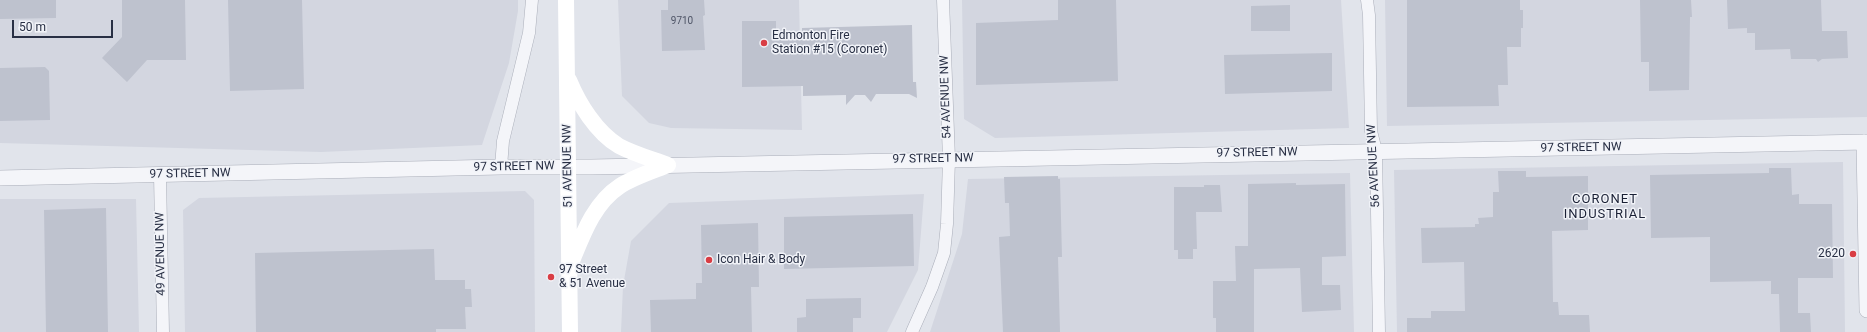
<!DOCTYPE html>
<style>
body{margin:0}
#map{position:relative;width:1867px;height:332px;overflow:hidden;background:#e1e4eb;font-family:Roboto,sans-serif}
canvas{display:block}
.scale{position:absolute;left:12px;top:20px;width:101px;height:18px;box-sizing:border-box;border:2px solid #282f44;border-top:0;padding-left:5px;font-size:12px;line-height:14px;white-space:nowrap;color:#282f44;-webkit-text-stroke:3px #f1f3f8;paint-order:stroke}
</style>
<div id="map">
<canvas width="1867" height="332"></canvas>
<div class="scale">50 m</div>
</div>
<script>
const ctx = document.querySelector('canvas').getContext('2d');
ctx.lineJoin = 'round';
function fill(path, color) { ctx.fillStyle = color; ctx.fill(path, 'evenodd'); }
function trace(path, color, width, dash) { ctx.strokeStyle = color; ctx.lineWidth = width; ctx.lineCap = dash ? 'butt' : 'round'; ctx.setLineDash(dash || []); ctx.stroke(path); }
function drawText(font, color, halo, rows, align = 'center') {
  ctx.font = font + ' Roboto,sans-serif'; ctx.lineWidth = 3; ctx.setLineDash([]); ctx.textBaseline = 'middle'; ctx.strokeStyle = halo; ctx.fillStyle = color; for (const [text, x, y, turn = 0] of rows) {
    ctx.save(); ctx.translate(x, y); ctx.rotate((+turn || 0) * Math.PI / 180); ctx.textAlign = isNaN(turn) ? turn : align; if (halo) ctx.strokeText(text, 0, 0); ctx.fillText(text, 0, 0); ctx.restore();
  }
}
fill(new Path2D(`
 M0,0h518v11l-9,52 -27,82 -161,7 -321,-9z
 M618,0h181l3,130 -131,-2 -22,-5 -27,-27z
 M962,0h379l8,128 -354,10 -31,-19z
 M1385,0h482v117l-480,9z
 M1843,162l2,170h-448l-3,-162z
 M1350,173l4,159h-424l32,-98 6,-55z
 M525,191l9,9 1,132h-350l-2,-122 16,-12z
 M924,194l-6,76 -31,62h-266l2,-46 8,-45 38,-38z
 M0,199h136l3,133h-139z`), '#d3d6e0');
fill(new Path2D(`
 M0,0h56v18l-56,1z
 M122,0h63l1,60h-39l-20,22 -25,-24 20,-21z
 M228,0h74l2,89 -74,2z
 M668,0h36l1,15 -2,1 2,34 -43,1 -1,-41h7z
 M1058,0h58l2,81 -142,4v-62l82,-3z
 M1407,0h113v10h3v18h-2v19h-14l1,38h-10l1,21 -92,1z
 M1640,0h51l1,17h-2l-1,73 -40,1v-29h-8z
 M1727,0h94l1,31h25l1,27 -26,1 -4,3 -2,-3h-25l-1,-10 -35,1v-17h-8v-5l-19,1z
 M1290,5v26h-39v-25z
 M742,21h34v11h26v-4l110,-3 1,57h3l1,16 -8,-4h-33l-5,8 -6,-7h-10l-9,10v-10l-43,1v-10l-61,1z
 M1332,53v38l-107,3 -1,-39z
 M45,67l4,4 1,49 -50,1v-53z
 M1769,168h22l1,27 7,-1v10h33l1,74h-35v35h12l1,19h-31l-1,-38h-8v-13l-61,1v-45l-59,1 -1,-63 119,-2z
 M1498,171h28v6l62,-1v54l-36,1 1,71h5l1,13h30l1,17h-183v-14h24v-7h34l-1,-49 -42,1 -1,-35 54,-1v-3h4l-1,-6 15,-1v-25h6z
 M1058,176v3h2l2,78h-4l2,75h-57l-4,-95 11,-1 -1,-33h-4l-1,-26z
 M1296,183v2l49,-1 1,72 -24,1v28h18l1,25 -39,2 -2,-44 -46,1v63h-38v-14h-3v-37h23l-1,-35h13v-62z
 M1204,185h16l2,27h-26l1,37h-4v10h-15v-9h-4v-63h30z
 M106,208l2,124h-62l-2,-122z
 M913,214l1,52 -130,3v-52z
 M758,223l1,64h-8l1,45h-101l-1,-32 46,-1v-16h6l-1,-58z
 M434,249l1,31h30v9h6l1,18h-7l1,22h-30v3h-180l-1,-79z
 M861,298v20h-8v14h-56v-14l9,-1v-18z`), '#bec2ce');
const minor = new Path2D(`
 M1367,0l2,15 2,116 5,20 3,181
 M501,167l2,-26 26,-108 3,-33
 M160,175l3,157
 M912,332l20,-45 12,-34 3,-29 2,-65 -6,-159`);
const tertiary = new Path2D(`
 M1864,142l3,168
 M0,178l501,-11h90l1276,-25`);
trace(minor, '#aaaeb9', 13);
trace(tertiary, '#aaaeb9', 16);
trace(minor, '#f4f5f9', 12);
trace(tertiary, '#f4f5f9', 15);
trace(new Path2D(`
 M566,0l4,332
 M569,80c10,24 27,52 50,66 15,8 33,13 49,19
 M572,261c11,-27 22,-58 48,-75 14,-9 33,-15 48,-21`), '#fff', 16);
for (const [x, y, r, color] of [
 [764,43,4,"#d93d44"],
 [1853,254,4,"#d93d44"],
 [709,260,4,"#d93d44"],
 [551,277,4,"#d93d44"]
]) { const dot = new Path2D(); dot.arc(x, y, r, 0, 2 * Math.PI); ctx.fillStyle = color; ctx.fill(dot); trace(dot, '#f1f3f8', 1.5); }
drawText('10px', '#4e5466', null, [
 ["9710",682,21]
]);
drawText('12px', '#282f44', '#f1f3f8', [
 ["Edmonton Fire",772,36],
 ["Station #15 (Coronet)",772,50],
 ["2620",1845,254,"right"],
 ["Icon Hair & Body",717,260],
 ["97 Street",559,270],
 ["& 51 Avenue",559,284]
], 'left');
drawText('12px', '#282f44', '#f1f3f8', [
 ["54 AVENUE NW",946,97,-92],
 ["97 STREET NW",1581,148,-1],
 ["97 STREET NW",1257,153,-1],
 ["97 STREET NW",933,159,-1],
 ["51 AVENUE NW",568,166,-91],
 ["56 AVENUE NW",1374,166,-93],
 ["97 STREET NW",514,167,-1],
 ["97 STREET NW",190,174,-1],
 ["49 AVENUE NW",161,254,-91]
]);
ctx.letterSpacing = '1px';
drawText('13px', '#1a2035', '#f1f3f8', [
 ["CORONET",1605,200],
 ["INDUSTRIAL",1605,215]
]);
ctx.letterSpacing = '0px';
</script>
